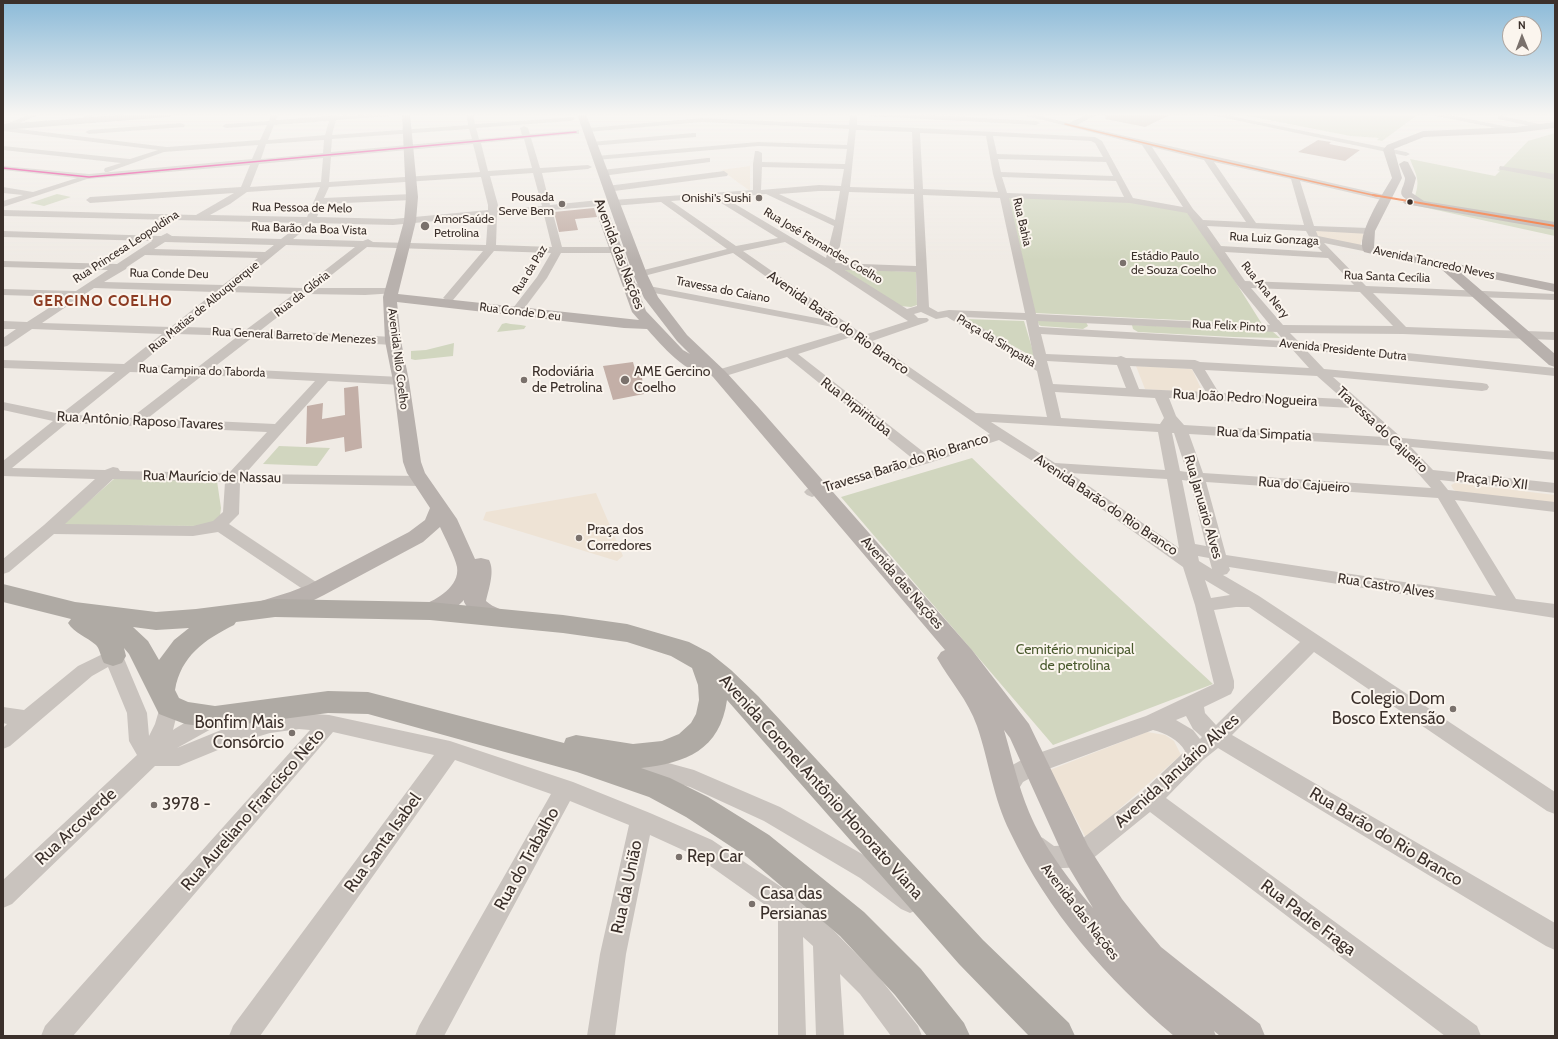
<!DOCTYPE html>
<meta charset="utf-8">
<style>
body{margin:0}
#map{position:relative;width:1558px;height:1039px;overflow:hidden;background:#f0ebe5;font-family:Cabin,sans-serif}
canvas{display:block}
.frame{position:absolute;inset:0;border:4px solid #3b302b;pointer-events:none}
.north{position:absolute;left:1502px;top:16px;width:40px;height:40px;box-sizing:border-box;background:#fbf5ee;border:1px solid #aea6a0;border-radius:50%;rotate:359deg;font-size:11px;font-weight:700;line-height:16px;text-align:center;color:#3b302b}
.north::after{content:'';display:block;margin:auto;width:14px;height:18px;background:#7a716c;clip-path:polygon(50% 0,100% 100%,50% 72%,0 100%)}
</style>
<div id="map">
<canvas width="1558" height="1039"></canvas>
<div class="frame"></div>
<div class="north">N</div>
</div>
<script>
const ctx = document.querySelector('canvas').getContext('2d');
ctx.lineJoin = 'round';
function fill(path, color) { ctx.fillStyle = color; ctx.fill(path, 'evenodd'); }
function trace(path, color, width, dash) { ctx.strokeStyle = color; ctx.lineWidth = width; ctx.lineCap = dash ? 'butt' : 'round'; ctx.setLineDash(dash || []); ctx.stroke(path); }
function drawText(font, color, halo, rows, align = 'center') {
  ctx.font = font + ' Cabin,sans-serif'; ctx.lineWidth = 4; ctx.setLineDash([]); ctx.textBaseline = 'middle'; ctx.strokeStyle = halo; ctx.fillStyle = color; for (const [text, x, y, turn = 0] of rows) {
    ctx.save(); ctx.translate(x, y); ctx.rotate((+turn || 0) * Math.PI / 180); ctx.textAlign = isNaN(turn) ? turn : align; if (halo) ctx.strokeText(text, 0, 0); ctx.fillText(text, 0, 0); ctx.restore();
  }
}
fill(new Path2D(`
 M1238,114h181l-37,27 -5,-1 2,-2 -29,-2z
 M1555,133v91l-131,-22 -9,-6c6,-17 0,-23 -5,-37l85,17 5,-5 -3,-1 4,-1 27,-28z
 M57,194l14,3 -27,9 -14,-3z
 M1008,197l123,5 61,11 70,111 -227,-11z
 M1395,201l158,26 2,1v8z
 M843,269l73,3 1,33 -6,2 -11,-1z
 M965,319l59,2 11,37z
 M1037,319l49,3 2,4 -5,3 -42,-3 -2,-1z
 M506,323c6,2 13,1 20,3l-2,3 -27,3 5,-8z
 M1132,325l140,6 8,7 -46,-1 -96,-5 -5,-3z
 M454,343l-1,13 -38,4 -4,-1v-8l15,-1z
 M279,446l51,2 -13,18 -54,-2z
 M972,458l105,101 136,125 -160,61 -212,-248z
 M115,478l102,3 4,27 -1,8 -8,7 -12,3 -138,-1z`), '#d1d6bf');
fill(new Path2D(`
 M750,166v25l-29,-21z
 M1312,230l46,2 6,2 -4,12 -43,-8z
 M1136,366l56,3 11,24 -58,-4z
 M1455,483l100,12v10l-95,-11 -7,-5 -2,-4z
 M596,493l27,63 -6,5 -134,-41 3,-8z
 M1147,732l18,3 9,6 7,14 -95,83 -36,-68z`), '#eee3d5');
fill(new Path2D(`
 M1106,114h66l-27,13 -40,-8z
 M1318,140l13,2 -2,2 31,6 -15,11 -47,-9z
 M594,208l3,9 -22,2 3,11 -19,2 -5,-20z
 M633,362l3,11 6,5 1,5 -3,4 4,7 -31,6 -10,-34z
 M358,386l4,62 -17,4 -1,-15 -38,7 1,-38 16,-3 -1,16 23,-4 -1,-27z`), '#c3afa7');
fill(new Path2D(`
 M30,114h10l-27,12h-6l-1,-2z
 M87,114h7l-7,6 -4,-2z
 M271,114h7l-2,6 54,-4v-2h7v2l56,-2 -3,2 -54,4 -4,15 136,-10 -2,-11h7l2,10 99,-7 1,2 -4,2 -95,7 3,11 43,-4 -2,-7 4,-2 4,2 2,6 49,-4v4h-3l-45,4 9,30 48,-3 4,2 -4,2 -46,4 8,32 49,-5 5,3 -5,3 -47,4 10,37h53l5,3 -5,3h-54l-14,25 -27,36h-8l-2,-2 27,-35 14,-24 -57,-2 -41,49 -4,1 -6,-3 40,-47 -116,-4 -52,41h77l5,3 -1,2 -31,2 -58,-1 -46,36 132,7 4,1 2,3 -2,3 -4,1 -140,-8 -40,31 188,9 5,1 1,3 -1,3 -5,1 -73,-4 -83,93 177,2 5,2 3,3 -3,3 -5,2 -182,-3 -1,31 -10,10 93,62 3,4 -3,4 -6,2 -6,-2 -92,-62 -25,4 -139,-2 -45,38 -6,2v-15l41,-34 51,-46 -92,-3v-15l50,-40 -50,-11v-8l58,12 54,-42 -112,-4v-8l121,4 38,-30 -130,-5 -25,17 -4,1v-9l13,-9h-13v-8l24,1 39,-25 -63,-2v-6l73,2 32,-21 -105,-3v-6l114,3 35,-23 -149,-4v-6l158,5 6,-3 5,3 109,3 21,-16 -299,-7v-6l193,5 38,-22 -144,10 -4,-3 4,-3 151,-10 9,-22 -163,14 -84,28v-6l20,-6 -20,-2v-6l30,5 44,-14 -74,-8v-4l86,8 163,-15 6,-14 -94,7 -56,20h-3l-1,-2 1,-2 16,-5 -118,-13v-4l127,13 28,-9 -155,-19v-4l164,20 93,-7 7,-15 -41,3 -4,-2 4,-2 43,-3zM329,121l-4,14 -57,5 6,-15zM469,129l3,10 -141,13 1,-13zM524,139l8,29 -44,3 -7,-28zM324,140l-1,13 -62,6 5,-15zM473,144l7,28 -151,10 2,-25zM323,158l-2,24 -71,5 9,-23zM533,173l9,33 -45,4 1,-5 -8,-29zM481,177l7,28v5l-95,9 -76,-2 5,-13 90,-4 4,-3 -4,-3 -88,4 5,-11zM320,187l-13,30 -97,-2 20,-11 17,-12zM543,211l9,36 -56,-2 1,-30zM488,216l-2,29 -113,-3 -5,-3 -5,2 -70,-2 20,-16 80,2zM165,242l109,3 -9,7 -111,-3zM286,245l69,2 -53,41 -66,-2zM145,255l113,3 -35,27 -119,-3 22,-13 1,-2zM94,288l121,4 -44,35 -129,-4zM228,292l66,2 -47,35 -62,-2zM177,334l61,2 -40,31 -59,-2zM130,372l58,2 -57,44 -54,-3zM203,375l112,6 -40,43 -127,-6zM67,423l200,9 -38,41 -109,-2 -2,-3 -5,-1 -8,3 -93,-2zM113,479l112,3 -2,30 -10,9 -20,5 -128,-2z
 M850,114h7v11l238,12 7,4 31,57 50,9 -41,-62 -123,-31h13l37,9 19,-9h10l-21,11 312,71 1,2 -1,2 -3,1 -86,-20 14,45 55,2 5,3 -5,3 -53,-3 2,5 54,11 1,2 -5,3 -44,-9 42,43 189,8v6l-182,-7 33,34 149,5v8l-152,-6 -113,-1 9,9 256,26v8l-249,-26 18,19 158,14 5,1 2,3 -2,3 -5,1 -149,-14 69,61 153,14v8l-144,-13 22,23 122,13v10l-115,-13 8,10 107,12v10l-100,-12 61,99 39,5v14l-326,-51 1,3 -3,4 -4,1 36,21 296,196v22l-8,-3 -233,-159 -82,83 323,188v27l-9,-4 -328,-198 -15,12 -37,38 311,228 4,10h-36l-295,-224 -64,52c-21,8 -52,5 -63,-18l4,-8 8,-3 8,3 11,8 20,-1 68,-53 43,-41c-6,-11 -20,-18 -32,-21l-110,41 -20,11 -8,13 -8,3 -8,-3 -3,-7 11,-20 20,-11 119,-41 68,-32 -19,-79 -12,-38 -136,-97 -48,-30 -70,23 -112,32 -5,2 -5,-2 -3,-3 3,-3 106,-30 -126,-102 -68,21 -5,-1 -1,-3 1,-3 130,-39 -6,-4 -210,-40 -5,-3 5,-3 199,38 -94,-67 -93,24 -4,-1 -1,-2 1,-2 91,-23 -66,-47 -48,4 -5,-3 5,-3 140,-10v-26l2,-13h3l4,2v9l83,2 2,-15 -89,-3 -162,14 -4,-2 4,-2 162,-14 89,3 2,-16 -147,-7 -115,10 -4,-2 4,-2 115,-10 147,7zM856,130l56,2 2,57 -64,-2zM920,133l66,3 7,38 5,18 -75,-3zM993,136l98,5 4,2 8,14 -106,-3zM1152,147l52,13 42,62 -43,-2 -10,-11zM998,159l108,3 7,14 -112,-4zM1214,162l77,17 13,46 -48,-2zM762,167l82,2 -3,17 -22,-1 -58,5zM1002,177l114,4 8,16 -117,-4zM819,191h21l-5,29 -56,-26zM849,192l65,2 2,72 -81,-3 5,-17zM766,194l68,32 -8,32 -101,-60zM923,195l77,3 25,115 -76,-3 -11,2 -9,-5zM713,198l65,40 -42,8 -65,-45zM1009,198l121,5 57,10 51,73 32,39 -234,-11zM1207,226l99,5 5,9 11,12 -101,-6zM785,242l43,26 80,53 -44,14 -121,-84zM1225,252l103,6 26,27 -109,-4zM845,270l71,2 1,34 -10,3zM1251,288l109,4 33,34 -110,-1zM921,312l15,7 11,-2 90,54 10,46 -71,-4 -104,-72 55,-19 2,-2 -2,-2h-9l-4,-4zM964,317l62,3 8,39zM1038,321l239,11 7,9 -245,-14zM1041,334l250,14 18,20 -109,-6 -5,-2 -69,-2 -5,-2 -4,1 -71,-3zM851,337l139,97 -64,20 -128,-100zM1047,361l70,4 9,23 -73,-4zM1130,366l62,3 14,23 -67,-3zM1205,370l112,6 26,23 -124,-6zM1055,392l100,6 9,20 -4,6 -99,-6zM1169,398l183,10 32,29 -200,-12 -8,-9zM991,422l167,10 7,38 -110,-7zM1172,433h2l13,39 -7,-1zM1189,434l205,12 37,42 -228,-15zM1070,473l97,6 12,69zM1182,480l8,1 16,65 -11,-2zM1206,482l232,16 58,98 -270,-41zM1198,556l11,2 3,11 -13,-8zM1205,580l25,15 -19,3zM1236,607h13l51,35 -84,83 -11,-12 -1,-6 27,-13 3,-6v-7l-20,-71zM1186,716l7,13 9,8 -2,2 -7,-9 -17,-10z
 M865,114h48l123,7 4,2 -4,2 -168,-9z
 M1206,114h15l185,38 4,2 -4,2z
 M1427,114h16l72,14 4,2 -4,2z
 M1498,115l46,10 4,2 -4,2 -46,-10z
 M181,123l4,2 -1,2 -95,7 -4,-2 4,-2z
 M693,133h3v4l-105,9 -4,-2 4,-2z
 M707,158h3v4l-108,14 -4,-3 4,-3z
 M1500,166l55,8v6l-52,-10h-3l-1,-2z
 M724,171l4,3 -1,2 -120,16 -4,-3 4,-3z
 M113,649l7,2 3,5 24,57 2,23 6,-12 7,-24 7,-2 7,2 3,6 -6,24c14,-8 34,-24 49,-19l3,6 -3,6 -45,25 49,-20 44,-11 29,-4 30,2 121,26 123,41 77,31 62,27 87,59 35,32 44,45 40,50 4,10h-31l-31,-42 -20,-20 4,62h-28l-3,-90 -10,-9 3,99h-28v-122l-82,-58 -46,-21 -24,119 -11,82h-28l13,-82 29,-129 -59,-24 -126,235h-29l4,-10 132,-232 -96,-34 -195,276h-31l4,-10 201,-271 -101,-23 -260,304h-32l4,-10 265,-296 -11,-1 -29,4 -40,12 -51,21h-24l-143,138 -9,4v-28l134,-125 -8,-14 -2,-28 -19,-46 -16,9 -82,70 -7,3v-21l4,-4 -4,-1v-16l21,3 54,-44z
 M628,752l66,18 86,37 96,55 43,31 3,8 -3,8 -9,4 -9,-4 -41,-31 -96,-57 -74,-34 -70,-20 -3,-6 3,-6z`), '#c9c3be');
fill(new Path2D(`
 M131,114h42l-4,3 -166,13v-6z
 M402,114h8l8,83 -2,24 -18,73 241,26 -7,-8 -34,-95 2,-2h8l2,2 36,94 37,39 7,4 -13,-13 -33,-43 -11,-24 -56,-160h9l61,160 11,23 29,38 38,36 34,37 213,242 57,74 59,122 34,53 18,23 21,25 25,20 74,57 5,12h-45l-6,-5 2,5h-42c-67,-57 -126,-124 -164,-204 -17,-34 -21,-71 -33,-106 -9,-26 -27,-45 -40,-68l4,-6 4,-2 -232,-273 -7,-7c-15,11 -49,-30 -59,-41l-23,-1 -227,-26 4,39 8,40 12,81 4,11 32,46 18,40 6,-1 8,2c6,11 0,28 -3,41 8,8 19,7 24,17l-3,6c-18,5 -35,-7 -43,-22v-2c-11,11 -25,22 -42,17l-3,-6 3,-6c15,-5 38,-19 35,-38 -2,-10 -12,-29 -17,-40l-17,15 -99,53 -18,9 -37,11 -8,-2 -3,-6 3,-6 29,-9 18,-7 101,-53 16,-12 5,-12 -23,-35 -4,-11 -10,-81 -8,-40 -2,-44 21,-76 2,-24zM1004,730l6,8 58,128 25,42c-24,-28 -50,-62 -64,-96 -11,-26 -17,-55 -25,-82z
 M1555,122v6l-40,5 -91,4 -30,12 8,29 -27,53 -1,16 181,37v8l-95,-20 95,82v13l-6,-2 -109,-97 -72,-15 -4,-1c-10,-15 20,-60 28,-74l-9,-28 4,-5 36,-14 92,-4z
 M1404,161l4,1 8,16 -4,15 12,8 131,21v8l-150,-26 -2,-2 3,-3c-10,-6 -1,-12 -1,-21l-6,-14z`), '#b8b1ad');
fill(new Path2D(`
 M3,584l72,18 81,10 40,-3 79,-10 155,3 133,13 64,9 62,18 21,11 21,17 27,26 225,244 86,83 6,13h-46l-70,-72 -232,-264c-7,50 -41,63 -86,68l29,10 38,19 61,38 95,77 57,57 43,54 6,13h-43l-32,-41 -55,-59 -93,-79 -61,-40 -37,-20 -72,-25 -209,-58 -40,-1 -113,15 -30,-4 -26,-10 -30,-60 -5,-6 2,8 -4,7 -9,3 -9,-3c-3,-5 -4,-14 -8,-18 -9,-8 -22,-12 -28,-22l3,-4 -68,-17zM275,617l155,3 133,13 64,9 44,14 21,12 6,17 1,15 -3,14 -5,9 -12,11 -17,7 -29,3 -57,-9 -10,3 -2,5 -196,-51 -40,-1 -113,15 -27,-4 -9,-4 -4,-8c6,-34 29,-50 59,-65l2,-3zM133,627l23,3 33,-2 -15,12 -15,20 -11,-19z`), '#afaaa4');
trace(new Path2D(`
 M1065,124l142,34 170,38`), '#f26522', 1.5);
trace(new Path2D(`
 M1373,195l182,31`), '#f26522', 2);
trace(new Path2D(`
 M3,168l86,9 487,-45`), '#e5007d', 1.5);
const sky = ctx.createLinearGradient(0, 0, 0, 260);
sky.addColorStop(0, '#8bbad8');
sky.addColorStop(0.44, '#f8f6f3');
sky.addColorStop(1, '#f8f6f300');
ctx.fillStyle = sky;
ctx.fillRect(0, 0, 1558, 260);
for (const [x, y, r, color] of [
 [759,198,4,"#7a716c"],
 [1410,202,3.5,"#3b302b"],
 [562,204,4,"#7a716c"],
 [425,226,5,"#7a716c"],
 [1123,263,4,"#7a716c"],
 [524,380,4,"#7a716c"],
 [625,380,5,"#7a716c"],
 [579,538,4,"#7a716c"],
 [1453,709,4,"#7a716c"],
 [292,733,4,"#7a716c"],
 [154,805,4,"#7a716c"],
 [679,857,4,"#7a716c"],
 [752,904,4,"#7a716c"]
]) { const dot = new Path2D(); dot.arc(x, y, r, 0, 2 * Math.PI); ctx.fillStyle = color; ctx.fill(dot); trace(dot, '#fbf5ee', 1.5); }
drawText('12px', '#3b302b', '#fbf5ee', [
 ["Pousada",554,197],
 ["Serve Bem",554,211],
 ["Onishi's Sushi",751,198],
 ["AmorSaúde",434,219,"left"],
 ["Petrolina",434,233,"left"],
 ["Estádio Paulo",1131,256,"left"],
 ["de Souza Coelho",1131,270,"left"]
], 'right');
drawText('12px', '#3b302b', '#fbf5ee', [
 ["Rua Pessoa de Melo",302,208,1],
 ["Rua Bahia",1022,222,77],
 ["Rua Barão da Boa Vista",309,229,2],
 ["Rua Luiz Gonzaga",1274,239,3],
 ["Rua José Fernandes Coelho",823,246,31],
 ["Rua Princesa Leopoldina",126,247,-33],
 ["Avenida Tancredo Neves",1434,263,12],
 ["Rua da Paz",530,270,-58],
 ["Rua Conde Deu",169,274,1],
 ["Rua Santa Cecília",1387,277,2],
 ["Travessa do Caiano",723,290,11],
 ["Rua Ana Nery",1265,290,51],
 ["Rua da Glória",302,294,-38],
 ["Rua Matias de Albuquerque",204,307,-39],
 ["Rua Conde D eu",520,312,7],
 ["Rua Felix Pinto",1229,326,3],
 ["Rua General Barreto de Menezes",294,336,3],
 ["Praça da Simpatia",996,341,31],
 ["Avenida Presidente Dutra",1343,350,6],
 ["Avenida Nilo Coelho",398,359,83],
 ["Rua Campina do Taborda",202,371,2]
]);
drawText('14px', '#3b302b', '#fbf5ee', [
 ["Avenida das Nações",619,254,69],
 ["Avenida Barão do Rio Branco",838,323,35],
 ["Rua João Pedro Nogueira",1245,398,3],
 ["Rua Pirpirituba",856,407,38],
 ["Rua Antônio Raposo Tavares",140,421,3],
 ["Travessa do Cajueiro",1382,430,43],
 ["Rua da Simpatia",1264,434,3],
 ["Travessa Barão do Rio Branco",906,463,-17],
 ["Rua Maurício de Nassau",212,477,1],
 ["Praça Pio XII",1492,481,7],
 ["Rua do Cajueiro",1304,485,4],
 ["Avenida Barão do Rio Branco",1106,505,34],
 ["Rua Januario Alves",1203,507,74],
 ["Avenida das Nações",902,583,49],
 ["Rua Castro Alves",1386,586,9],
 ["Avenida das Nações",1080,912,52]
]);
drawText('14px', '#3b302b', '#fbf5ee', [
 ["Rodoviária",532,372],
 ["de Petrolina",532,388],
 ["AME Gercino",634,372],
 ["Coelho",634,388],
 ["Praça dos",587,530],
 ["Corredores",587,546]
], 'left');
drawText('14px', '#4a5a2e', '#fbf5ee', [
 ["Cemitério municipal",1075,650],
 ["de petrolina",1075,666]
]);
ctx.letterSpacing = '1px';
drawText('bold 15px', '#8c3b22', '#fbf5ee', [
 ["GERCINO COELHO",103,302]
]);
ctx.letterSpacing = '0px';
drawText('17px', '#3b302b', '#fbf5ee', [
 ["Colegio Dom",1445,699,"right"],
 ["Bosco Extensão",1445,719,"right"],
 ["Bonfim Mais",284,723,"right"],
 ["Consórcio",284,743,"right"],
 ["3978 -",162,805],
 ["Rep Car",687,857],
 ["Casa das",760,894],
 ["Persianas",760,914]
], 'left');
drawText('17px', '#3b302b', '#fbf5ee', [
 ["Avenida Januário Alves",1177,771,-42],
 ["Avenida Coronel Antônio Honorato Viana",821,787,48],
 ["Rua Aureliano Francisco Neto",253,810,-49],
 ["Rua Arcoverde",76,827,-43],
 ["Rua Barão do Rio Branco",1386,837,31],
 ["Rua Santa Isabel",383,843,-54],
 ["Rua do Trabalho",527,859,-61],
 ["Rua da União",627,887,-78],
 ["Rua Padre Fraga",1308,918,37]
]);
</script>
